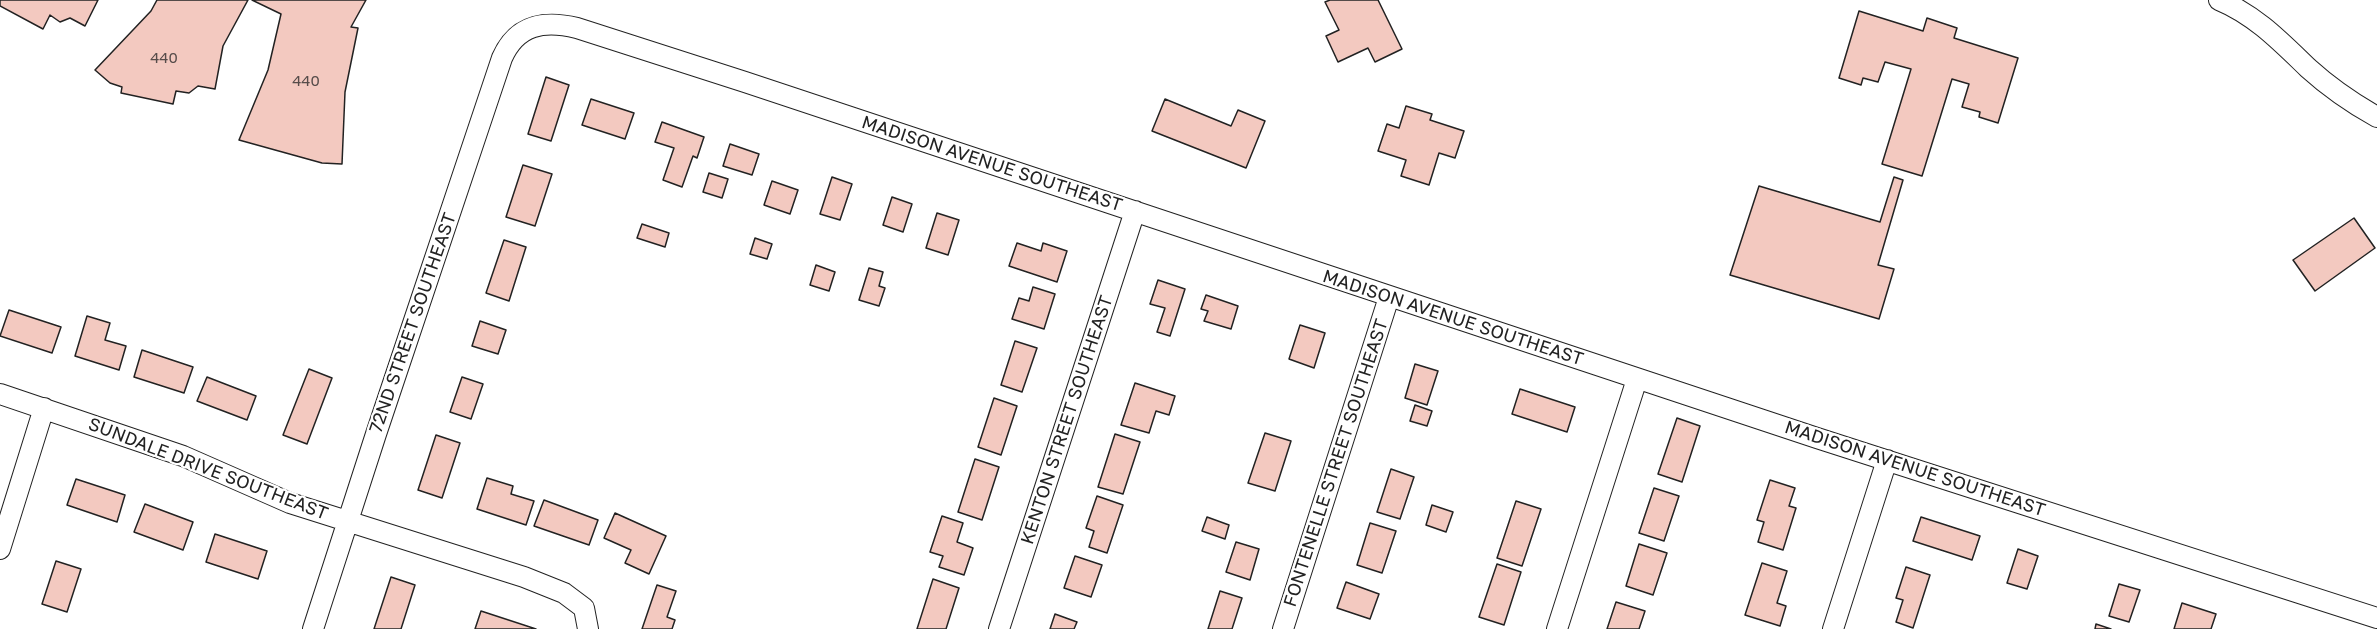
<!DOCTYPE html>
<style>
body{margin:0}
canvas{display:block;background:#fff}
</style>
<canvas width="2377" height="629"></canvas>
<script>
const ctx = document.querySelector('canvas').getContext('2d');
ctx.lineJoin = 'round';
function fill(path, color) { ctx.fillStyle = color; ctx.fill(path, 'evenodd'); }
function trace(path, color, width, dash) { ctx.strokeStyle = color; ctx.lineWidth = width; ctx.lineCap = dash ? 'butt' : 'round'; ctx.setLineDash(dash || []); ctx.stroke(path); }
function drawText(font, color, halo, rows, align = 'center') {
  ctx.font = font + ' "Golos Text",sans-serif'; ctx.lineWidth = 4.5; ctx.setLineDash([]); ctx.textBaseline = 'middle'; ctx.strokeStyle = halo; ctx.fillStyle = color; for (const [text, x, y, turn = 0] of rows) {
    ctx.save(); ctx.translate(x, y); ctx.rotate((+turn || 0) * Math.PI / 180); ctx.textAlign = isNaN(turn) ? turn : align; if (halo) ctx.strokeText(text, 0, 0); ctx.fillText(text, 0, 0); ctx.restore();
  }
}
const building = new Path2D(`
 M0,0h98l-13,26 -15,-8 -10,4 -10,-7 -7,14 -43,-23z
 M157,0h91l-25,46 -8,43 -17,-3 -9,7 -13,-2 -3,13 -52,-11 1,-6 -12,-4 -15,-13 56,-59z
 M252,0h114l-15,27 7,1 -13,64 -3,72 -20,-1 -83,-23 29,-70 13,-56z
 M1330,0h48l24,49 -27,13 -7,-14 -30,14 -12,-26 13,-6 -14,-28z
 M1859,11l64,20 4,-13 30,10 -3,10 64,20 -20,65 -19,-6 1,-5 -18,-5 7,-23 -17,-5 -30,97 -40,-12 29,-95 -26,-7 -7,20 -15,-4 -2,7 -22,-7z
 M546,77l23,8 -18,56 -23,-7z
 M591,99l43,14 -9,26 -43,-14z
 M1165,99l66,27 7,-16 27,11 -19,47 -94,-37z
 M1406,106l26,8 -2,6 34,11 -9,27 -16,-5 -10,32 -28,-9 5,-16 -28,-9 9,-27 12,4z
 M662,122l42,15 -7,21 -4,-2 -11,31 -19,-7 11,-32 -19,-6z
 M730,144l29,10 -7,21 -29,-9z
 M523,165l29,9 -17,52 -29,-9z
 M709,173l19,6 -6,19 -19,-6z
 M832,177l20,7 -12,36 -20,-6z
 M1894,177l9,3 -25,85 16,4 -15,50 -149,-44 29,-89 121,36z
 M772,181l26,9 -8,24 -26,-9z
 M892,197l20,7 -9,28 -20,-7z
 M937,213l22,7 -11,35 -22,-7z
 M2354,218l21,30 -60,43 -22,-31z
 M642,224l27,9 -4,14 -28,-9z
 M755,238l17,6 -5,15 -17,-5z
 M504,240l22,7 -17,54 -23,-8z
 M1017,243l24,8 2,-8 24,8 -10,31 -48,-16z
 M816,265l19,7 -6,19 -19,-6z
 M869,268l14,4 -4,14 6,2 -6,18 -20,-6z
 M1158,280l27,9 -15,47 -13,-4 8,-24 -15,-4z
 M1033,287l22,7 -11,35 -32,-10 7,-21 10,3z
 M1206,295l32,11 -7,23 -27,-8 4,-10 -7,-2z
 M9,310l52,17 -9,26 -52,-17z
 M87,316l23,7 -5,17 21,6 -7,24 -44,-14z
 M480,321l26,9 -8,24 -26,-8z
 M1300,325l25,8 -11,35 -25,-9z
 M1015,341l22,7 -15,44 -21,-7z
 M142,350l51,17 -9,26 -50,-16z
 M1415,364l23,7 -11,34 -22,-7z
 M309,369l23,9 -25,66 -24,-9z
 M207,377l49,19 -9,24 -50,-19z
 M462,377l21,7 -12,35 -21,-7z
 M1135,383l40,13 -6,19 -13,-4 -7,22 -28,-8z
 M1520,389l55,18 -8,25 -55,-18z
 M994,398l23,8 -16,49 -23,-8z
 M1415,405l17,6 -5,15 -17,-5z
 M1677,418l23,8 -18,56 -24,-8z
 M1265,433l26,8 -16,50 -27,-8z
 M1115,434l25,8 -17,52 -25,-7z
 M436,435l24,8 -18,55 -24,-8z
 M975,459l24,8 -17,53 -24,-8z
 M1391,469l23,8 -14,42 -23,-7z
 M487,478l26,8 -2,8 23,7 -8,24 -49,-16z
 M76,479l49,16 -8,27 -50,-17z
 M1770,480l25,8 -6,18 7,2 -13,42 -25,-8 6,-20 -7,-2z
 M1654,488l25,8 -15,45 -25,-8z
 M1097,496l26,9 -16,48 -18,-6 5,-16 -8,-3z
 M544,500l54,20 -9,25 -55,-19z
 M1516,501l25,8 -19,57 -25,-8z
 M145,504l48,18 -10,28 -49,-18z
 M1432,505l21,7 -7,20 -20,-7z
 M615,513l51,23 -17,38 -24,-11 6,-13 -27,-12z
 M942,516l21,7 -6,19 16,6 -9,27 -25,-8 4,-11 -13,-4z
 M1207,517l22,8 -4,14 -23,-8z
 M1921,517l59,19 -8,24 -59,-19z
 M1370,523l26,8 -14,42 -25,-8z
 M215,534l52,17 -9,28 -52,-17z
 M1236,542l23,7 -9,31 -24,-8z
 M1639,544l28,9 -14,42 -27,-9z
 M2018,549l20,7 -11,33 -20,-6z
 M1075,556l27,9 -11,32 -27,-9z
 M56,561l25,8 -14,43 -25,-8z
 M1762,563l25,8 -10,32 9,3 -6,20 -35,-11z
 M1497,564l24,8 -17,53 -25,-8z
 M1906,567l24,8 -17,53 -17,-6 7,-22 -7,-2z
 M391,577l24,8 -14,44h-27z
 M933,579l26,9 -13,41h-29z
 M1346,582l33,12 -9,25 -33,-11z
 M2119,584l21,6 -11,32 -20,-6z
 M657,585l19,6 -9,26 8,3 -3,9h-30z
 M1220,591l22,7 -10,31h-24z
 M1616,602l29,9 -6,18h-32z
 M2182,603l34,11 -5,15h-37z
 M481,611l55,18h-61z
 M1055,614l22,8 -3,7h-24z
 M2096,624l15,5h-16z`);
fill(building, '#f3c9c0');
trace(building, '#222', 1.5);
const minor = new Path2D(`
 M2219,0c36,15 61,41 89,68 21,19 44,35 69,49
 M0,394l183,62 107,47 234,74 40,16 20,15 4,21
 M0,549l44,-141
 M313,629l63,-195 126,-376c15,-34 42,-38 75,-30l168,54 1072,356 560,180
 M999,629l136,-418
 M1283,629l106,-332
 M1557,629l80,-250
 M1833,629l54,-169`);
trace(minor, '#222', 22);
trace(minor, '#fff', 20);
drawText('15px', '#564c4a', null, [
 ["440",164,58],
 ["440",306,81]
]);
drawText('18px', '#222', '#fff', [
 ["MADISON AVENUE SOUTHEAST",992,164,18],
 ["MADISON AVENUE SOUTHEAST",1453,318,18],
 ["72ND STREET SOUTHEAST",413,323,-71],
 ["KENTON STREET SOUTHEAST",1067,420,-72],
 ["FONTENELLE STREET SOUTHEAST",1336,463,-72],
 ["SUNDALE DRIVE SOUTHEAST",208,469,21],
 ["MADISON AVENUE SOUTHEAST",1915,469,18]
]);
</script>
